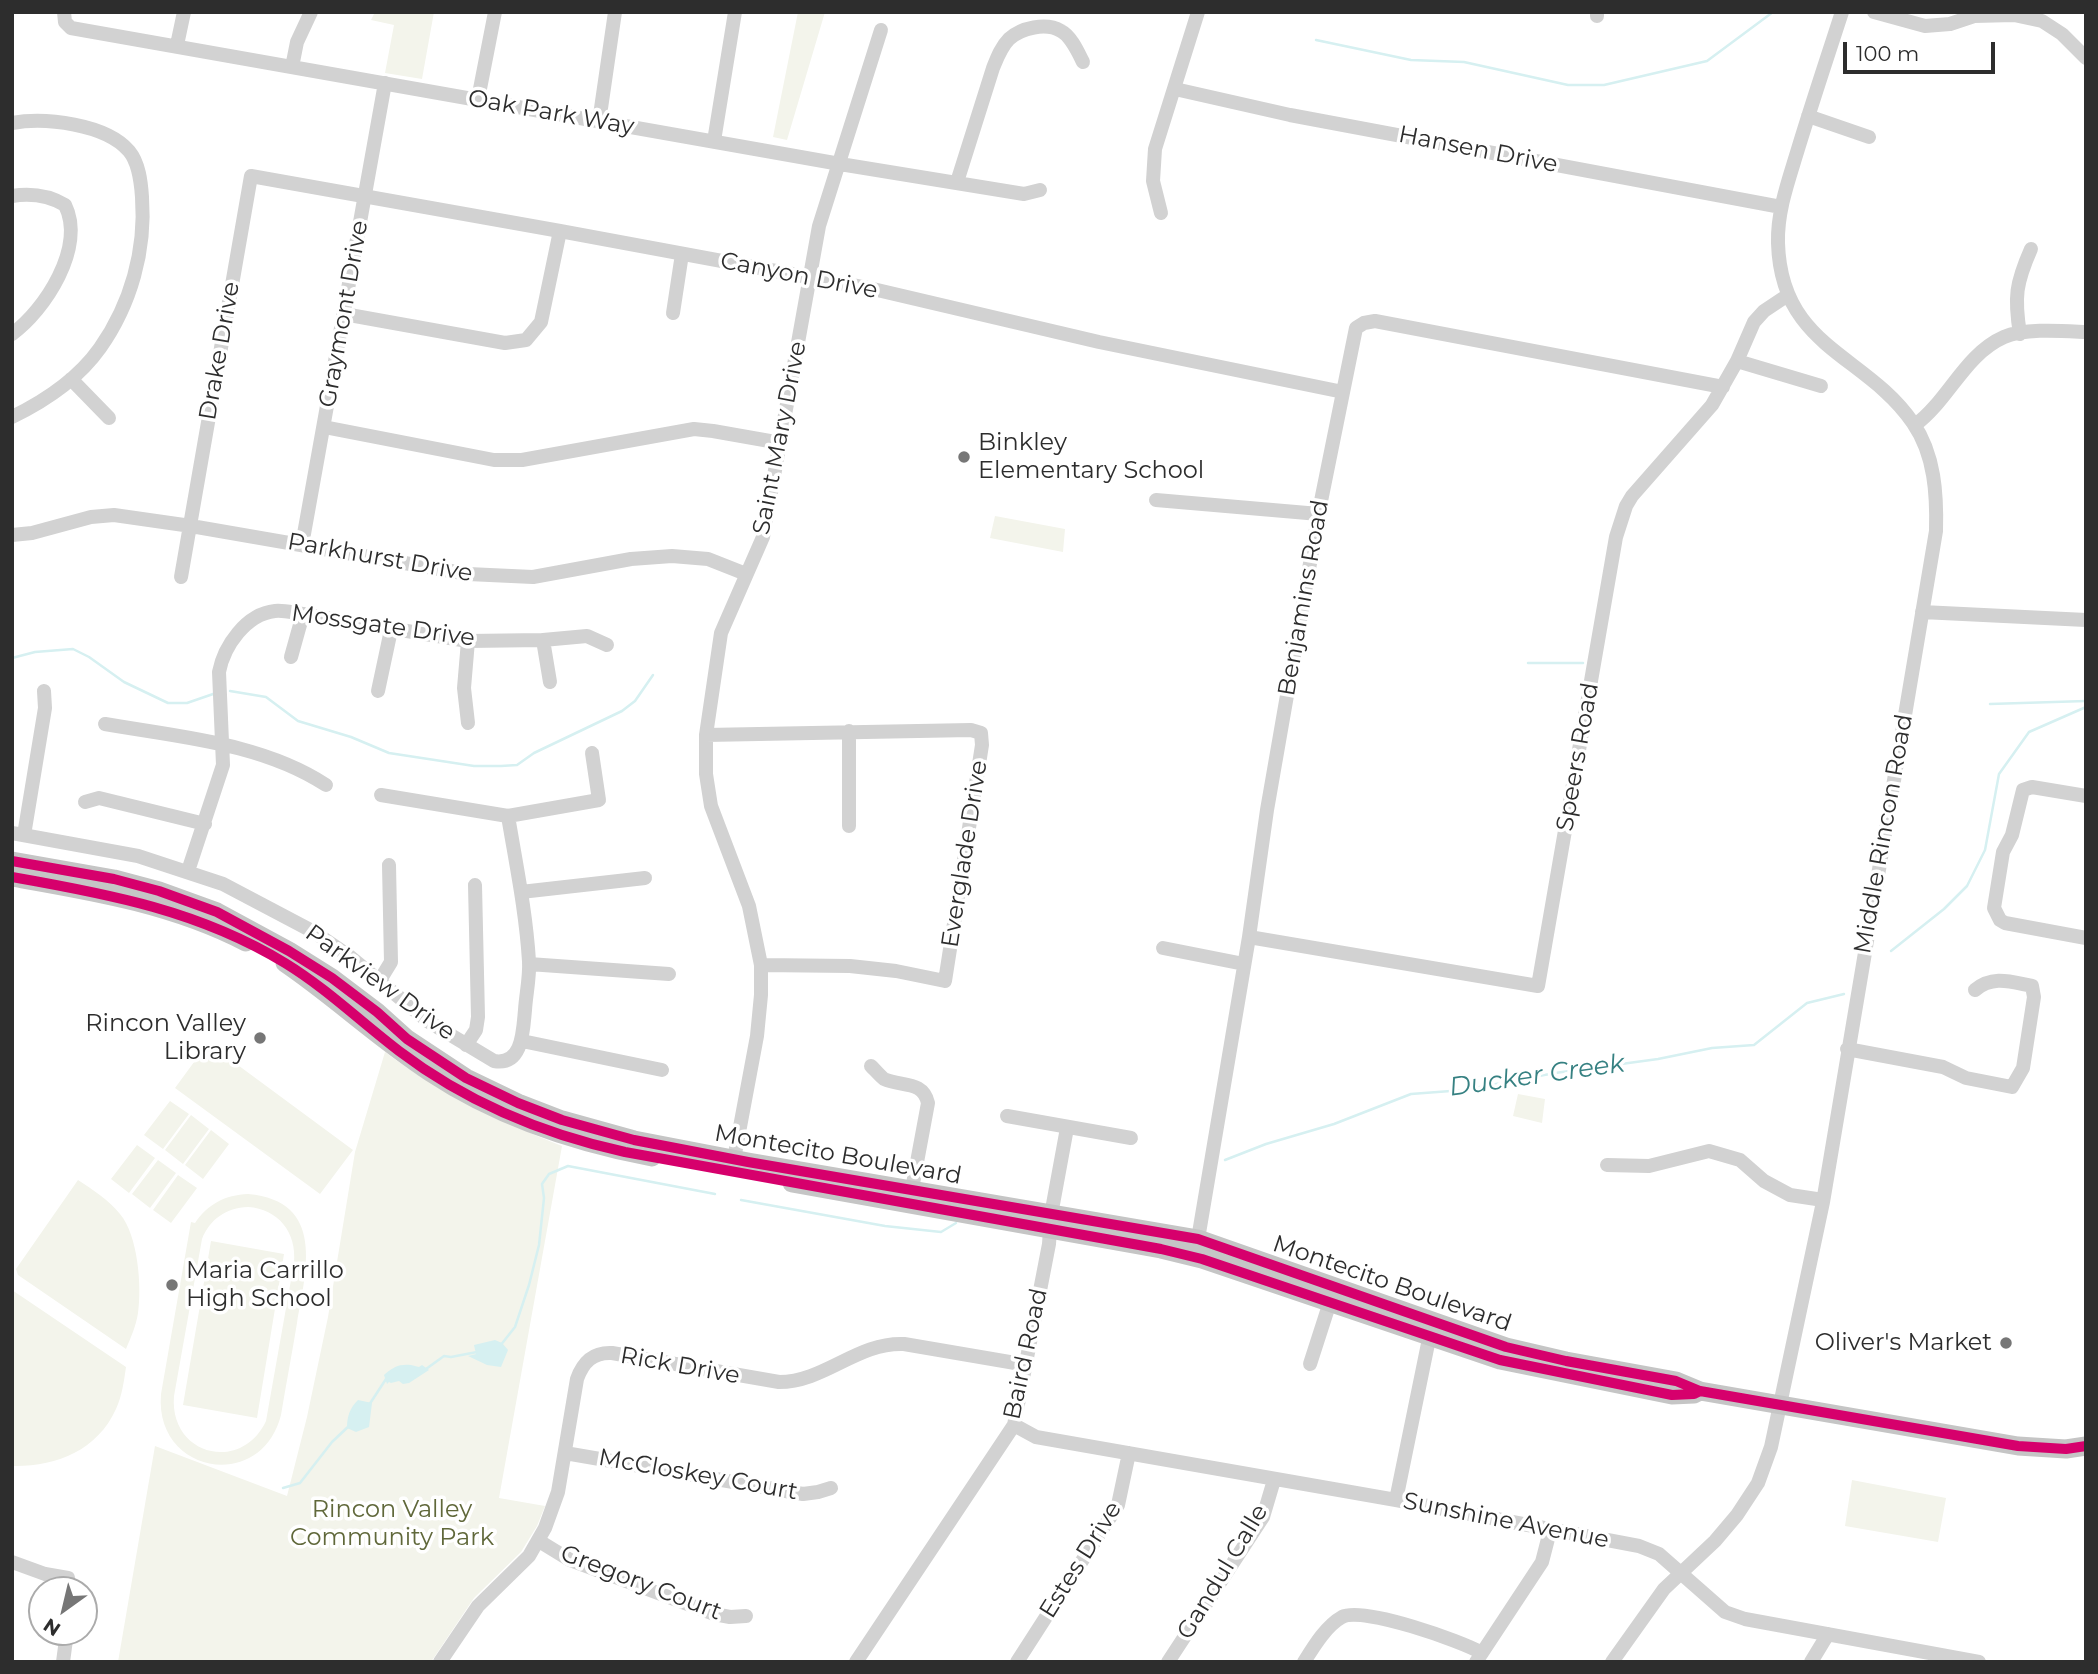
<!DOCTYPE html>
<style>
body{margin:0}
#map{position:relative;width:2098px;height:1674px;overflow:hidden;background:#fff;font-family:Montserrat,sans-serif}
canvas{display:block}
.frame{position:absolute;inset:0;border:14px solid #2d2d2d;pointer-events:none}
.north{position:absolute;left:28px;top:1576px;width:70px;height:70px;box-sizing:border-box;background:#fff;border:2px solid #ababab;border-radius:50%;rotate:214deg;font-size:19px;font-weight:700;line-height:28px;text-align:center;color:#2d2d2d}
.north::after{content:'';display:block;margin:auto;width:24px;height:32px;background:#767676;clip-path:polygon(50% 0,100% 100%,50% 72%,0 100%)}
.scale{position:absolute;left:1843px;top:42px;width:152px;height:32px;box-sizing:border-box;border:4px solid #2d2d2d;border-top:0;padding-left:9px;font-size:21px;line-height:24px;white-space:nowrap;color:#2d2d2d;-webkit-text-stroke:5px #fff;paint-order:stroke}
</style>
<div id="map">
<canvas width="2098" height="1674"></canvas>
<div class="frame"></div>
<div class="north">N</div>
<div class="scale">100 m</div>
</div>
<script>
const ctx = document.querySelector('canvas').getContext('2d');
ctx.lineJoin = 'round';
function fill(path, color) { ctx.fillStyle = color; ctx.fill(path, 'evenodd'); }
function trace(path, color, width, dash) { ctx.strokeStyle = color; ctx.lineWidth = width; ctx.lineCap = dash ? 'butt' : 'round'; ctx.setLineDash(dash || []); ctx.stroke(path); }
function drawText(font, color, halo, rows, align = 'center') {
  ctx.font = font + ' Montserrat,sans-serif'; ctx.lineWidth = 7; ctx.setLineDash([]); ctx.textBaseline = 'middle'; ctx.strokeStyle = halo; ctx.fillStyle = color; for (const [text, x, y, turn = 0] of rows) {
    ctx.save(); ctx.translate(x, y); ctx.rotate((+turn || 0) * Math.PI / 180); ctx.textAlign = isNaN(turn) ? turn : align; if (halo) ctx.strokeText(text, 0, 0); ctx.fillText(text, 0, 0); ctx.restore();
  }
}
fill(new Path2D(`
 M375,12h59l-12,67 -37,-6 9,-48 -23,-5z
 M798,12h27l-38,128 -14,-3z
 M995,516l70,13 -2,23 -73,-14z
 M208,1043l145,107 -33,44 -145,-106z
 M385,1052c54,41 114,69 177,94l-63,352 46,8 -8,20 -16,26 -47,46 -43,64h-313l37,-216 132,50 20,-79 21,-100 27,-165z
 M1518,1094l27,5 -3,24 -29,-7z
 M170,1101l19,13 -26,35 -19,-14z
 M191,1115l18,14 -26,35 -18,-14z
 M211,1130l18,14 -26,35 -18,-14z
 M137,1145l18,13 -26,35 -18,-14z
 M158,1160l18,13 -26,35 -18,-14z
 M178,1175l19,13 -26,35 -18,-13z
 M78,1180c15,10 31,20 42,34 18,21 22,73 18,99 -2,13 -7,24 -12,36l-108,-74 -2,-6z
 M248,1194c78,7 58,77 49,129 -5,31 -11,61 -16,92 -20,78 -127,59 -120,-21l30,-172 4,1c13,-19 30,-28 53,-29zM248,1207c30,2 49,25 46,56l-28,158c-25,53 -97,34 -92,-25l28,-157c8,-20 24,-31 46,-32z
 M211,1241l73,13 -27,164 -74,-13z
 M12,1290l114,77c-2,14 -4,29 -10,42 -19,42 -61,58 -104,57z
 M1852,1480l94,18 -8,44 -93,-16z`), '#f3f4eb');
fill(new Path2D(`
 M495,1340l7,3 6,7 -7,17 -14,-2 -19,-9 8,-2 -2,-9z
 M411,1365l8,2 3,-2 7,5 -20,13 -6,1 -4,-3 -8,2 -2,-1 -2,2 -3,-9c9,-8 15,-11 27,-10z
 M358,1400l14,3 -3,24 -13,5 -9,-4c0,-12 3,-20 11,-28z`), '#d6f0f1');
trace(new Path2D(`
 M1316,40l95,20 53,2 104,23h36l103,-24 66,-49
 M12,658l23,-6 38,-3 16,8 35,25 44,21h19l29,-10
 M1528,663h55
 M230,691l36,6 32,24 53,16 38,16 85,13h27l16,-1 17,-12 88,-42 13,-10 18,-26
 M1990,704l96,-3
 M1891,951l53,-42 23,-23 18,-36 14,-76 30,-42 57,-25
 M1225,1160l41,-16 68,-20 77,-30 53,-4 91,-17 103,-14 54,-11 42,-3 53,-42 37,-9
 M741,1200l144,26 56,6 15,-9
 M500,1346l15,-19 14,-42 10,-40 5,-47 -2,-14 7,-10 19,-8 147,28
 M426,1369l18,-13 7,1 26,-5
 M369,1405l17,-26
 M283,1488l17,-5 32,-41 18,-17`), '#d6f0f1', 2.5);
trace(new Path2D(`
 M64,12l1,10 6,6 769,136 184,30 16,-4
 M1874,12l51,14 25,-2 24,-8 40,-1 28,6 20,13 24,24
 M1597,16v-4
 M177,45l7,-33
 M292,67l5,-25 14,-30
 M1175,89l115,26 491,92
 M478,99l17,-87
 M1808,116l61,21
 M599,122l16,-110
 M12,123c33,-6 94,1 117,28 10,12 12,31 13,46 4,53 -11,107 -42,151 -22,31 -55,53 -88,69
 M714,141l21,-129
 M957,182l36,-114c4,-10 8,-21 16,-29 12,-11 37,-17 52,-8 10,5 17,21 22,31
 M12,196c19,-3 36,-1 53,9 21,42 -20,105 -53,129
 M1161,213l-8,-32 2,-32 43,-137
 M673,313l9,-59
 M344,314l161,29 21,-3 15,-18 19,-91
 M2020,334c-6,-37 -4,-51 11,-85
 M1737,361l84,25
 M71,379l38,39
 M1915,425c33,-24 50,-71 89,-88 21,-9 59,-6 82,-5
 M324,427l170,33h28l172,-31 19,2 68,12
 M1156,500l163,14
 M12,535l20,-2 59,-16 23,-2 77,11 277,48 65,3 98,-18 41,-3 36,3 38,15
 M302,545l83,-462
 M181,577l70,-401 309,55 313,58 226,53 244,50
 M1922,612l164,8
 M543,640l7,42
 M291,657l12,-43
 M378,691l13,-61
 M468,723l-4,-35 4,-47
 M105,724c74,13 157,19 221,61
 M706,735l265,-5 10,3 1,12 -37,236 -49,-10 -46,-5 -89,-1
 M381,795l127,21 91,-16 -7,-47
 M2086,796l-54,-9 -9,3 -11,45 -9,17 -9,56 6,12 5,3 81,15
 M85,802l14,-4 106,26
 M849,826v-95
 M12,833l126,23 85,28 91,48 35,24 80,66 65,39c29,5 29,-31 31,-51 1,-16 5,-33 4,-49 -3,-49 -13,-97 -21,-145
 M24,835l21,-127 -1,-17
 M188,871l35,-106 -4,-93c5,-26 27,-58 56,-61 9,-1 19,2 28,3l165,27 75,-1 44,-4 20,9
 M521,892l124,-14
 M1249,937l289,49 78,-449 10,-31 6,-10 80,-91 25,-44 17,-39 10,-11 24,-16
 M1163,948l81,16
 M529,964l140,10
 M380,980l11,-18 -2,-97
 M522,1041l140,29
 M466,1045l10,-15 2,-13 -3,-132
 M1847,1049l96,18 23,11 46,9 11,-19 11,-71 -2,-11c-21,-4 -39,-11 -57,4
 M871,1066c4,4 9,10 13,13 17,8 39,1 44,24l-16,86
 M1007,1116l124,22
 M734,1159l23,-123 4,-41v-30l-12,-59 -38,-100 -5,-32v-39l15,-102 42,-96 56,-311 62,-196
 M1607,1165l42,1 60,-15 31,9 24,21 26,14 33,5
 M1198,1239l51,-302 18,-127 53,-304 36,-178 8,-5 11,-2 348,66
 M1310,1364l20,-62
 M1014,1425l22,12 360,63 243,46 20,8 66,58 20,7 234,43
 M565,1453l238,41 15,-2 13,-4
 M1396,1500l35,-171
 M539,1541l31,19 144,54 16,3 16,-1
 M12,1562l33,12 23,4 2,12
 M63,1662l4,-30
 M440,1662l38,-56 51,-50 16,-28 13,-36 19,-113c6,-17 16,-27 35,-26l167,29c46,0 78,-40 125,-38l123,21
 M856,1662l158,-237 35,-181 2,-29 16,-87
 M1017,1662l101,-157 11,-52
 M1168,1662l95,-145 11,-37
 M1304,1662c10,-16 22,-36 38,-45 21,-11 119,24 140,36
 M1476,1662l66,-100 8,-31
 M1612,1662l52,-73 51,-48 22,-26 21,-32 13,-36 52,-245 113,-671c1,-36 -1,-76 -23,-108 -47,-69 -132,-75 -135,-180 -1,-32 11,-64 20,-94 14,-46 29,-91 44,-137
 M1811,1662l17,-28`), '#d2d2d2', 14);
trace(new Path2D(`
 M12,861l102,18 45,12 58,21 72,39 43,27 45,34 30,27 59,39 52,25 44,17 72,20 114,22 450,77 308,108 60,14 110,20 24,10 318,55 48,3 20,-3
 M12,877c80,14 161,27 234,65
 M285,963c50,34 94,76 145,109 68,45 143,70 222,85
 M792,1183l369,66 41,10 298,101 172,35 22,-1 6,-3`), '#c5c5c5', 19);
trace(new Path2D(`
 M12,861l102,18 45,12 58,21 72,39 43,27 45,34 30,27 59,39 52,25 44,17 72,20 114,22 450,77 308,108 60,14 110,20 24,10 318,55 48,3 20,-3
 M12,877c97,17 188,34 273,86 41,25 76,59 114,88 67,51 144,83 226,101l536,97 41,10 298,101 172,35 22,-1 6,-3`), '#d6006c', 10);
for (const [x, y, r, color] of [
 [964,457,7,"#767676"],
 [260,1038,7,"#767676"],
 [172,1285,7,"#767676"],
 [2006,1343,7,"#767676"]
]) { const dot = new Path2D(); dot.arc(x, y, r, 0, 2 * Math.PI); ctx.fillStyle = color; ctx.fill(dot); trace(dot, '#fff', 2.5); }
drawText('24px', '#2d2d2d', '#fff', [
 ["Oak Park Way",551,113,10],
 ["Hansen Drive",1478,150,11],
 ["Canyon Drive",799,276,11],
 ["Graymont Drive",344,314,-80],
 ["Drake Drive",220,351,-80],
 ["Saint Mary Drive",780,438,-79],
 ["Parkhurst Drive",380,558,10],
 ["Benjamins Road",1304,598,-80],
 ["Mossgate Drive",383,626,8],
 ["Speers Road",1578,757,-80],
 ["Middle Rincon Road",1884,834,-80],
 ["Everglade Drive",965,854,-81],
 ["Parkview Drive",380,983,36],
 ["Montecito Boulevard",838,1155,10],
 ["Montecito Boulevard",1392,1284,19],
 ["Baird Road",1026,1354,-78],
 ["Rick Drive",680,1366,10],
 ["McCloskey Court",698,1475,10],
 ["Sunshine Avenue",1506,1521,11],
 ["Estes Drive",1081,1560,-58],
 ["Gandul Calle",1223,1572,-59],
 ["Gregory Court",641,1583,21]
]);
drawText('24px', '#2d2d2d', '#fff', [
 ["Binkley",978,443],
 ["Elementary School",978,471],
 ["Rincon Valley",246,1024,"right"],
 ["Library",246,1052,"right"],
 ["Maria Carrillo",186,1271],
 ["High School",186,1299],
 ["Oliver's Market",1992,1343,"right"]
], 'left');
drawText('24px', '#60683a', '#fff', [
 ["Rincon Valley",392,1510],
 ["Community Park",392,1538]
]);
drawText('italic 26px', '#368182', '#fff', [
 ["Ducker Creek",1537,1076,-8]
]);
</script>
